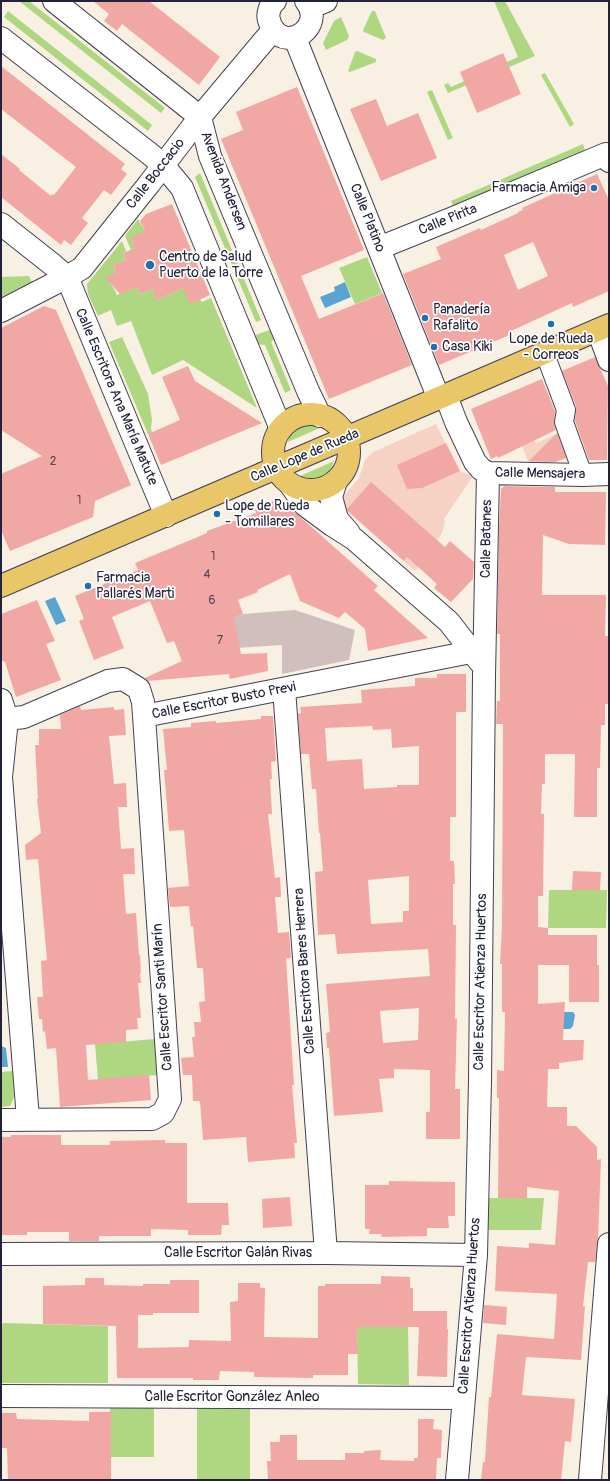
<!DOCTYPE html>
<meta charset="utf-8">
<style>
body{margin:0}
#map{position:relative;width:610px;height:1481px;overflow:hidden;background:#f8f0e2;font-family:Pangolin,sans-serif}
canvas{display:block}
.frame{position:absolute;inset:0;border:2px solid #22223b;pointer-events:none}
</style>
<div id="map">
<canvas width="610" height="1481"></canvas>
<div class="frame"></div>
</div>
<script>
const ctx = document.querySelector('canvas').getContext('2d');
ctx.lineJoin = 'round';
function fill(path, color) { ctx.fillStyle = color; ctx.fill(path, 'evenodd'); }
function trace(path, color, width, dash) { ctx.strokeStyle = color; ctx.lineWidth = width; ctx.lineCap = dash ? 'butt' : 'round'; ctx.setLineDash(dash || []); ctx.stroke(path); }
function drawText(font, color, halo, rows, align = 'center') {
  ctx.font = font + ' Pangolin,sans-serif'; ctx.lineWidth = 3.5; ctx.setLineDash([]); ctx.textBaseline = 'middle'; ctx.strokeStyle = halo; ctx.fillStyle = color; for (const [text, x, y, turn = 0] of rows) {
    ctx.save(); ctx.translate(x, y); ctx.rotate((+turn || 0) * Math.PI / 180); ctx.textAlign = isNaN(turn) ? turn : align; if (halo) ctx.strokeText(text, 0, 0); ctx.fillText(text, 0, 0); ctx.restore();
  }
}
fill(new Path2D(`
 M523,414l13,29 26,-11 8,25 -25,7 -16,-1 -15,-36z
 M436,424l23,47 14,5 -29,43 1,2 -3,12 -15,23 -12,15 -73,-64v-9l17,-20 6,-18 8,-8z`), '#f6d2c4');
fill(new Path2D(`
 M295,610l60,20 -6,30 -67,14v-29l-61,4v-28l22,-7z`), '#d1bfbe');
fill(new Path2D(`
 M19,1h10l136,107 -4,5z
 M494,1h11l30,55 -87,37 -4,-8 4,-2 3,4 67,-30z
 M8,11l144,114 -4,6 -144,-114z
 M372,11h3l11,27 -3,2 -19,-8 -1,-2z
 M341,17l8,19 -2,4 -21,10 -3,-7 11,-22z
 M357,51l19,8v3l-26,10 -2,-1 7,-19z
 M545,73l29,51 -4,3 -29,-52z
 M432,90l21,48 -5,2 -21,-48z
 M583,144l3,9 -131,57 -4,-9z
 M200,173l61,147 -5,2 -61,-145z
 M138,219l7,12 -10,17 -4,2 -6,-14z
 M122,241l4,10 -3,2 3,7 -13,5 3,8 -7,8 7,11v3l21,-8 3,7 12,-5 5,11 26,-12 17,11 2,3 9,-4 46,110 -74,-48 -31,15 -21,-54 -14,5 -6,-16 -13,6 -10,-22 -1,-10z
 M367,257l15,36 -27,11 -16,-36z
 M29,276l3,6 -31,15v-20z
 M272,329l4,8 -5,5 20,48 -6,3 -20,-48 -9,-1 -3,-8z
 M122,337l26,57 4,26 -1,8 1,5 -4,1 -39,-92z
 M310,423l6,1 6,3 -34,15c1,-13 10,-18 22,-19z
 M334,461c-7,19 -17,26 -36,16z
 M549,890h58l-1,38h-58z
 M155,1039l2,36 -59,5 -3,-36z
 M13,1071l1,26 -4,9 -9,1v-35z
 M488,1198h56l-3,32h-53z
 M3,1323l105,3v57h-107v-59h2z
 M357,1327h51l1,58 -51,-1z
 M110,1408h44v49h-43z
 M197,1408h53v72h-53z`), '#afd781');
fill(new Path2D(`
 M345,282l6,15 -26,11 -5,-11 15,-6 -1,-4z
 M55,597l11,24 -10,4 -11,-24z
 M561,1012h12l2,3 -2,11 -3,3h-19z
 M1,1046l5,2 2,19h-7z`), '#59a4d1');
fill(new Path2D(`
 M93,1h56l71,56 -21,28 -77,-61 -5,7 -13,-10 5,-7z
 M503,53l18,41 -44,19 -17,-41z
 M1,66l124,98 -4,5 6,5 -16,21 -7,-5 -22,28 6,5 -17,22 -7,-5 -3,5 -60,-48v-43l19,15 -1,1 32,26 1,-2 2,1 22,-28 -75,-58z
 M297,87l67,163 -63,26 18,43 64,-26 29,72 -83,34 -108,-260 22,-9 -7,-18z
 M376,99l11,27 31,-13 19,45 -56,23 -31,-72z
 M597,174l12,26v91l-36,16 -1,-4 -61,28 1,3 -73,31 -36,-91 38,-15 -5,-12 44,-19 1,2 37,-17v-1l5,-2 -1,-2zM533,242l15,34 -30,14 -14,-35z
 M172,204l38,91 -20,9 -7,-16 -26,12 -5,-11 -12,5 -3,-7 -17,7 -15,-17 11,-4 -3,-8 13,-5 -3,-7 12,-5 -4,-11 14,-6 -5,-10 6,-7z
 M44,306l12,4 75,175 -36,16 -2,16 -83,34 -9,-21v-56l41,-18 -41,-26v-102z
 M595,357l13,29 -1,74h-18l-14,-39 1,-15 -14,-35z
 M188,366l7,15 67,42 -101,42 -13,-31 32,-14 -18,-43z
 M542,379l13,32 -1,10 2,9 -58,28 -1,-2 -6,3 -20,-50z
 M557,433l9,25 -11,4 -26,-1z
 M446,443l14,28 -38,17 -15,1 -10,-24z
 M371,482l74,65 5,-6 24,21 -1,17 -22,23 -17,-14 3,-4 -30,-27 -3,4 -56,-50 -1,-2z
 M504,486l51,1v5h51l-1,53 -36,-1 -26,-9 -1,60h64l-1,41h4v68h-4v21h-4l-1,43h-3v49h-23l1,-63h-30v30h-3l-1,30h3l-1,82h-5v31l10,1v7h49v30h2v37h-30v-37h-31v39l27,-2 -2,38h21l-1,20 -24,3v6h-11l-1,38h20v19h9l21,21v13l4,-1 -3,80 -3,23h-7l-5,44h2l-4,54 -55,-3 -4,38 53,4 -4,43 -6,-1 -4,39h-80l2,-18h2l4,-65h2l6,-63 57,5 3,-45 -62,-3 2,-45 32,2v-5l26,2 4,-54 -32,-4v11h-29l1,-100h-2v-28l7,1 1,-59h-3v-48h-2l2,-37 1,-203h-7l1,-23h3v-67h-3l2,-105 2,-40z
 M279,498l99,88 -4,4 54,48 -60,13 -3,-22 -20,-17 -6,6 -39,-17 -10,-27 -33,16 1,2 -20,8 5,14 -9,3 7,37 26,-1 1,18 -38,8 -1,-5 -82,7 -2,-3 37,-17 -8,-20 -7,2 -17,-42 -38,16 12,31 -30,12 -15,-39 5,-2 -9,-23 63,-26 -3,-7 58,-24 14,-6v-2l49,-18 -1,-3z
 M37,600l18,41 -9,3 15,36 -45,17 -11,-35 -4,-2v-46z
 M437,674h29v38h-10v105h-6v44h4l1,23h-2v41h3l-1,94h2l-2,70h5v50h-34v-27h4v-42l-36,-1v9l-15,1 4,33 -49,4 -5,-68h-2l-1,-15 4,-1 -4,-48 104,-8 -2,-27 -91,5 -2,-20 -17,1 -3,-63 8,-1 -3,-38h-1l-3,-44h-4l-3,-35h-8l-3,-40 3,-1 -1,-6 62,-4 -1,-13 54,-4v-8h22zM372,726l1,4 18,-1 1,19 27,-2v39h-22v2l-33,2 -2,-30 -35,2 -2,-33zM409,876v35h-6v11l-32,2 -3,-44zM419,1008l-1,32 -35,3 -3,-32z
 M80,706l1,4 33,-3v3l10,-1 2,26 -17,1 5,48 12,-1 1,24h-9l3,42 13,-1 1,26h-12l3,40 10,-1 3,42h1l1,18h-1l1,10h-3l3,35h-4l1,11 -12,1v12l-40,3 2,35 61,-5 2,25 -91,7 -4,-59 -9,1 -2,-18 -2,1 -1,-13h-3l-2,-22h6l-2,-36 6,-1 -9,-101 -12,1 -1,-15 16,-12 -4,-34h1l-3,-54h4v-16h22l-1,-14z
 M261,716h12l3,45 -5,1 1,17h-2l2,35h-4l7,64 5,-1 1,20h-6l3,36 11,-1 2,26h-5l8,127h-2l5,58h-3l1,15 -47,4 -2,-25 -43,3 -3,-39h-7l-1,-26h-9l-2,-17 13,-1 -2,-20h3l-1,-15h7l-2,-20 6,-1 -2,-33h-6l-4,-42 -2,1 -2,-21 -19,1 -2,-19 21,-2 -5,-56 -15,1 -5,-61h3l-4,-41 28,-2v-4l25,-2v2l45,-4z
 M573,871l28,1 -1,18h-28z
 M11,1135h50v10h49v-4l55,-1v3h22v60h41l1,22h-7l-1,10h-33v-5l-37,-1v7h-52v5h-30v-9h-42v3h-26v-98h10z
 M389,1181l66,1v34h-7l1,12h-22v8l-46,1 1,-3h-13l1,-5h-5v-44h24z
 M290,1197l2,29 -29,2 -1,-29z
 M381,1276l29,1v11h3v23h34v18h1l-1,48 -30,-1 2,-49h-62l1,27h-10v21h-35v3l-59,-1v-5l-34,-1 -1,9h-26v-2h-76l-1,-52 -73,-2v-38l42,-1v-7h19v7l39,1v-2h27v-4h29v33h-46v2h-15v33l51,-1v-7l42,1 -1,-39 8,-1v-18h22v5h5l-1,49 54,1v-52h7v-2h56z
 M484,1305l23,2 -1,18 -23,-2z
 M89,1412h22v68h-103l-1,-32h-6v-35h15l1,6 72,2z
 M418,1419h16l-1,10 9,1 -1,28h-4l-1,22h-168l-1,-19h4l-1,-19h10v-7h17v25h48v-7h19v-2l17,-1 -1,10 34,1v-3h4z`), '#f1a8a4');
const pedestrian = new Path2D(`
 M545,354l21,56 -2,12 19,53`);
const minor = new Path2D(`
 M54,1l146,116 10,39 98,235 12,25
 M311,7l15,-6
 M1,38l149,116 13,11 19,23 99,241
 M1,224l52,41 14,12 99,239
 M379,248l72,-29 155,-65 3,7
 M1,311l66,-34 15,-9 67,-84 51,-67 73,-87
 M598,330l11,30
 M446,396l10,26 19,40 6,7 7,4 95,2 26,-1
 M336,481l-5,16 6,22 12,14
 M290,484l15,21 27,20 22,14 95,83 31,40
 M284,689l42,564
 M1,700l6,19 -6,58 27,342
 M7,719l17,-2 84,-36 15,-2 16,10 4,13 1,14 327,-64
 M1,1120l151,-1 11,-6 7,-14 -26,-383
 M1,1254l325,-1 150,2
 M1,1396l462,2
 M457,1480l19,-225 4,-174 4,-405 4,-203
 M590,1480l19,-236`);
const tertiary = new Path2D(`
 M275,1c-5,4 -8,13 -6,19 1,3 2,7 4,9 15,23 53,-3 33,-28
 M295,38l144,361`);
const primary = new Path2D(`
 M273 452a38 38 0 1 1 76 0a38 38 0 1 1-76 0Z
 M1,586l608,-261`);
trace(pedestrian, '#424154', 20);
trace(minor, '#424154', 24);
trace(tertiary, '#424154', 24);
trace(primary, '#424154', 24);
trace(pedestrian, '#fff', 18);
trace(minor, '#fff', 22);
trace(tertiary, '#fff', 22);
trace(primary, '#e9c769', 22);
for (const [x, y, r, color] of [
 [594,188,4,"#1f6fb2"],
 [150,265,5,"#1f6fb2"],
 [425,318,4,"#1f6fb2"],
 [551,324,4,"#1f6fb2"],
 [434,347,4,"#1f6fb2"],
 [217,514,4,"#1f6fb2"],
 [88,586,4,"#1f6fb2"]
]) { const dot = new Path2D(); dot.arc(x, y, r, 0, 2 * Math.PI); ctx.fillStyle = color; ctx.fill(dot); trace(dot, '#fff', 1.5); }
drawText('12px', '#564455', null, [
 ["2",53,462],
 ["1",79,501],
 ["1",213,557],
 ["4",207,575],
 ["6",212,601],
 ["7",220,641]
]);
drawText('14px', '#22223b', '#fff', [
 ["Calle Boccacio",156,174,-52],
 ["Avenida Andersen",223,181,69],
 ["Calle Platino",367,218,68],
 ["Calle Pirita",448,220,-22],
 ["Calle Escritora Ana María Matute",116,397,67],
 ["Calle Lope de Rueda",305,456,-23],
 ["Calle Mensajera",540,474,1],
 ["Calle Batanes",487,539,-89],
 ["Calle Escritor Busto Previ",224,701,-11],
 ["Calle Escritora Bares Herrera",305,971,-94],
 ["Calle Escritor Atienza Huertos",481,982,-89],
 ["Calle Escritor Santi Marín",163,997,-94],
 ["Calle Escritor Galán Rivas",238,1253],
 ["Calle Escritor Atienza Huertos",470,1306,-86],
 ["Calle Escritor González Anleo",232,1397]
]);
drawText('14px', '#22223b', '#fff', [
 ["Farmacia Amiga",586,188,"right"],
 ["Centro de Salud",159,257],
 ["Puerto de la Torre",159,273],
 ["Panadería",433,310],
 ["Rafalito",433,326],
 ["Lope de Rueda",551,339,"center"],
 ["- Correos",551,355,"center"],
 ["Casa Kiki",442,347],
 ["Lope de Rueda",225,506],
 ["- Tomillares",225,522],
 ["Farmacia",96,578],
 ["Pallarés Marti",96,594]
], 'left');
</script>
